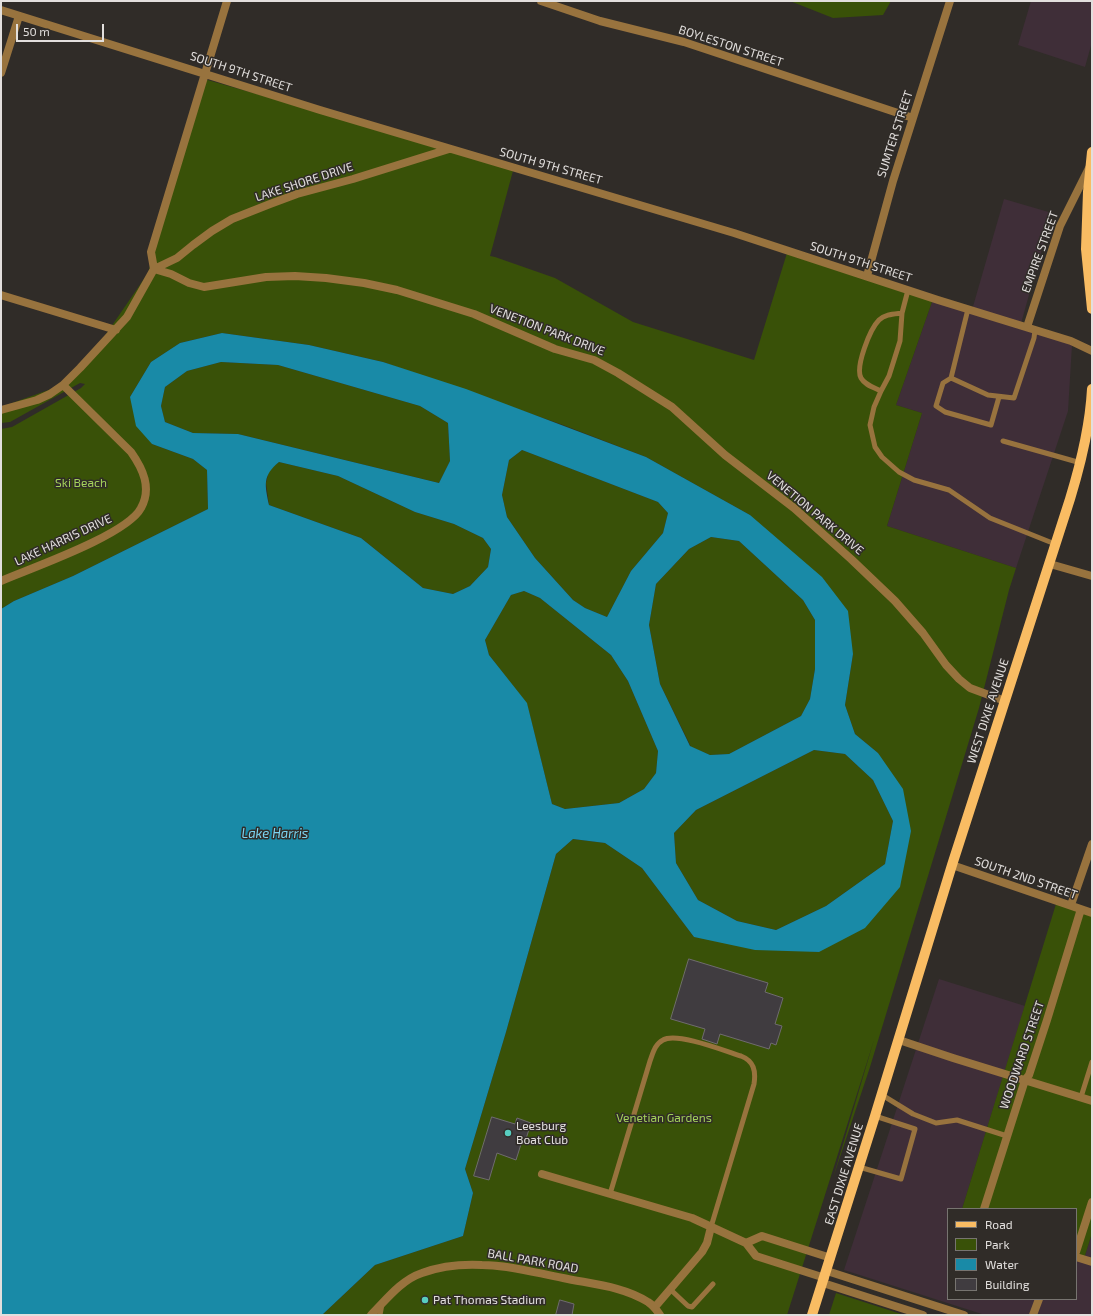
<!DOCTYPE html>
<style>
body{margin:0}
#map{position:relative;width:1093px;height:1316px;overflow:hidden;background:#302c28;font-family:"Exo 2",sans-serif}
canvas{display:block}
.frame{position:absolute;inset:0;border:2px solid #e2dfdd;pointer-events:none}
.legend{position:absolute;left:947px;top:1208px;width:130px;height:92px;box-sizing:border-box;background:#302c28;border:1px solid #777470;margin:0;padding:5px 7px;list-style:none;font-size:12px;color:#e2dfdd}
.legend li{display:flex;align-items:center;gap:8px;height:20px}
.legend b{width:20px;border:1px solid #777470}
.scale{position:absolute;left:16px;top:24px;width:88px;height:18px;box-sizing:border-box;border:2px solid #e2dfdd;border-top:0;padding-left:5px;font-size:12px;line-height:14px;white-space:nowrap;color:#e2dfdd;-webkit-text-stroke:3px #302c28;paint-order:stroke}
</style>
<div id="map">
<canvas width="1093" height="1316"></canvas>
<div class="frame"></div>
<ul class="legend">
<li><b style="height:5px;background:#f9bc63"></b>Road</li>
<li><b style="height:11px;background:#395108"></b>Park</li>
<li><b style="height:11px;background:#198aa7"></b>Water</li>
<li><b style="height:11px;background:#403c40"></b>Building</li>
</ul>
<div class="scale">50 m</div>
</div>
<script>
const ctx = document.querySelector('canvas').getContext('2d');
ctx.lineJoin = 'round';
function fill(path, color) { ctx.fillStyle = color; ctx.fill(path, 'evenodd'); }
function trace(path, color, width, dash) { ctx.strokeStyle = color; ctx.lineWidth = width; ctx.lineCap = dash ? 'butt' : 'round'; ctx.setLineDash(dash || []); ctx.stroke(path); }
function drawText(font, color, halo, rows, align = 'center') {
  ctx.font = font + ' "Exo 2",sans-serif'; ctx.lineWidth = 3; ctx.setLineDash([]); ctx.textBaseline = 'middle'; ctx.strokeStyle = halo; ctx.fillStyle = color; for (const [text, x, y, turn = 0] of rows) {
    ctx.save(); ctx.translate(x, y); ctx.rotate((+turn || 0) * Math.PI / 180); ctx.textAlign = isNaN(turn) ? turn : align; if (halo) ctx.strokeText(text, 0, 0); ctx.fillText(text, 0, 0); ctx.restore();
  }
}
fill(new Path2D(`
 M1031,1h61v41l-7,25 -67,-22z
 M1004,199l48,14 -32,114 52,18 -4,66 -52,157 -129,-42 35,-113 -26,-8 37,-106 39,11z
 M939,979l86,27 -63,203h-14v90h128v-39l7,2 9,-29v82h-107l-141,-45z`), '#3f2e38');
fill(new Path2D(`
 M790,1h101l-8,14 -50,3z
 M204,79l310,88 -24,89 5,1 60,21 78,44 121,38 33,-107 146,46 -37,106 26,8 -35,113 129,42 -7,22 -30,118 -109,359 -37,111 41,-138 -87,275h-465l53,-50 88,-29 10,-43 -8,-24 41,-137 50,-178 17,-15 32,4 37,25 52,69 125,15 92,-121 -33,-78 -23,-19 -10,-29 8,-51 -103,-139 -104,-58 -83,-32 -180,-63 -74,-17 -87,-12 -42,10 -29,19 -21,35 22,47 41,15 14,11 1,39 -135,67 -59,25 -13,8v-180l11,-2 69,-39 4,-4 -5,-1 -70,39 -9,1v-16l53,-19 35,-29 59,-86z
 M221,362l57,3 142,41 28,17 2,38 -11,22 -201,-49 -45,-1 -28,-11 -4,-16 4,-19 22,-16z
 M522,450l136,52 10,11 -5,20 -32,38 -24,46 -22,-9 -12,-8 -38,-42 -28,-41 -5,-22 7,-35z
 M279,462l59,14 77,36 39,12 29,14 8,11 -3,18 -18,19 -17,8 -30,-6 -62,-50 -92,-33 -3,-22 3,-13z
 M711,537l28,4 64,59 12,20v49l-5,30 -9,17 -72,38 -19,1 -19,-8 -31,-63 -11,-59 7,-41 33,-35z
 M524,591l16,7 71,57 17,26 30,70 -2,22 -12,16 -25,14 -54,6 -13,-5 -25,-100 -38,-49 -4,-15 26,-45z
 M814,750l31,4 28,26 20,41 -8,43 -59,42 -50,24 -39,-9 -39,-21 -22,-37 -2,-30 22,-23z
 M1056,904l36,11v318l-9,29 -7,-2v-51h-114z
 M836,1293l68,22h-75z`), '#395108');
fill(new Path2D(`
 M222,333l87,12 74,17 83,27 180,68 104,58 72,62 26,34 5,43 -8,51 10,29 23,19 25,36 8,42 -11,56 -35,41 -46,24 -64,-2 -61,-13 -52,-69 -37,-25 -32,-4 -17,15 -50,178 -41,137 8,24 -10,43 -88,29 -53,50h-321v-706l13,-8 59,-25 135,-67 -1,-39 -14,-11 -41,-15 -16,-18 -6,-29 21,-35 29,-19zM221,362l57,3 142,41 28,17 2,38 -11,22 -201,-49 -45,-1 -28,-11 -4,-16 4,-19 22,-16zM522,450l136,52 10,11 -5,20 -32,38 -24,46 -22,-9 -12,-8 -38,-42 -28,-41 -5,-22 7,-35zM279,462l59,14 77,36 39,12 29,14 8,11 -3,18 -18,19 -17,8 -30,-6 -62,-50 -92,-33c-4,-20 -7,-29 10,-43zM711,537l28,4 64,59 12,20v49l-5,30 -9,17 -72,38 -19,1 -20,-9 -30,-62 -11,-59 7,-41 33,-35zM524,591l16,7 71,57 17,26 30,70 -2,22 -12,16 -25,14 -54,6 -13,-5 -25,-101 -38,-48 -4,-15 26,-45zM814,750l31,4 28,26 20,41 -8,43 -59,42 -50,24 -39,-9 -39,-21 -22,-37 -2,-30 22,-23z`), '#198aa7');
const building = new Path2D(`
 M689,959l79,24 -3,9 18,6 -8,26 7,2 -6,19 -5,-2 -2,6 -49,-15 -3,10 -15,-5 3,-10 -34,-10z
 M492,1117l23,7 2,-6 14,5 -6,19 -3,-1 -6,19 -19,-7 -8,27 -15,-4z
 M560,1300l14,4 -2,11h-16z`);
fill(building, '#403c40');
trace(building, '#6f6b6f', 1);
trace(new Path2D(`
 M908,290l-6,23 -2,28 -11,35 -8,15 -7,16 -4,18 5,22 7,10 17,15 15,8 35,10 41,28 65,26
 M968,309l-17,69 37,17 26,3 20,-60 1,-8
 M951,378l-8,5 -7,23 9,6 46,13 8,-28
 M881,391c-8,-4 -16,-6 -20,-13 -6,-11 9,-49 18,-58 6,-6 15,-6 23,-7
 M1003,441l78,22
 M882,1095l31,19 23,9 21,-3 50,16
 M1081,1097l11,-35
 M859,1167l42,12 14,-50 -40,-13
 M610,1194l40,-133c3,-8 5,-17 13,-21 14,-8 62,11 78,16 13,5 15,15 13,28l-43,143
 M671,1290l17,16 4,1 21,-23
 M380,1315l2,-11`), '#98733e', 5);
trace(new Path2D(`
 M227,1l-76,251 3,17 17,5 18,9 15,4 62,-10 29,-1 31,2 38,5 33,7 77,24 81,35 39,11 24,13 54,34 53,48 69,53 57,51 44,42 28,32 23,32 13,14 11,9 35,13
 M541,1l59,20 84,21 229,76
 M1,10l319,100 414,123 204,67 133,41 21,10
 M1,73l18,-57
 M867,276l26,-95 57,-180
 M1,295l115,35
 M1027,327l33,-101 29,-58
 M1,410l36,-10 13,-6 13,-9 17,-17 47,-51 27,-48 23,-11 16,-13 19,-14 20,-12 38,-15 27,-10 56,-15 96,-30
 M1050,564l42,12
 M1,581c30,-13 126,-46 140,-73 11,-20 2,-39 -10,-56l-68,-67
 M952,865l140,48
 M1071,905l21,-61
 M899,1040l54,18 139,43
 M542,1174l150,44 54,25 10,13 69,22
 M984,1209l41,-129 4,-5 18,-55 34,-111
 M746,1243l16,-7 69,22
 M1076,1252l16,-50
 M1076,1257l16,5
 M655,1307l47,-55 5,-9 4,-16
 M371,1315c15,-15 30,-35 51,-42 19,-7 40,-9 60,-8 27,0 54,8 81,13 28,6 60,8 85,24 5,3 8,7 12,13
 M1033,1315l6,-16`), '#98733e', 8);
trace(new Path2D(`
 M827,1271l137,44
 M823,1283l100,32`), '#98733e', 8);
trace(new Path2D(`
 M1092,152l-4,40 -2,57 6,60
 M812,1315l63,-199 77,-251 118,-366c11,-36 20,-72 22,-110`), '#f9bc63', 10);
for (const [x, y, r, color] of [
 [508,1133,4,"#58cec1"],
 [425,1300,4,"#58cec1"]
]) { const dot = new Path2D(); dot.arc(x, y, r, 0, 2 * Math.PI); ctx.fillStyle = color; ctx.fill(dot); trace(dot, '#302c28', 1.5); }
drawText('12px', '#e2dfdd', '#302c28', [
 ["BOYLESTON STREET",731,46,18],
 ["SOUTH 9TH STREET",241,72,18],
 ["SUMTER STREET",895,134,-72],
 ["SOUTH 9TH STREET",551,166,16],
 ["LAKE SHORE DRIVE",304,182,-18],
 ["EMPIRE STREET",1040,252,-70],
 ["SOUTH 9TH STREET",861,262,18],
 ["VENETION PARK DRIVE",547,330,21],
 ["VENETION PARK DRIVE",815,513,40],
 ["LAKE HARRIS DRIVE",63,540,-25],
 ["WEST DIXIE AVENUE",988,711,-72],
 ["SOUTH 2ND STREET",1026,878,19],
 ["WOODWARD STREET",1022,1055,-71],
 ["EAST DIXIE AVENUE",844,1174,-73],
 ["BALL PARK ROAD",533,1261,10]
]);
drawText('12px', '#a4d25a', '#302c28', [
 ["Ski Beach",81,483],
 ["Venetian Gardens",664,1118]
]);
drawText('12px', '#e2dfdd', '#302c28', [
 ["Leesburg",516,1126],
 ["Boat Club",516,1140],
 ["Pat Thomas Stadium",433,1300]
], 'left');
drawText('italic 13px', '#7cd5f2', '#302c28', [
 ["Lake Harris",275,834]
]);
</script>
